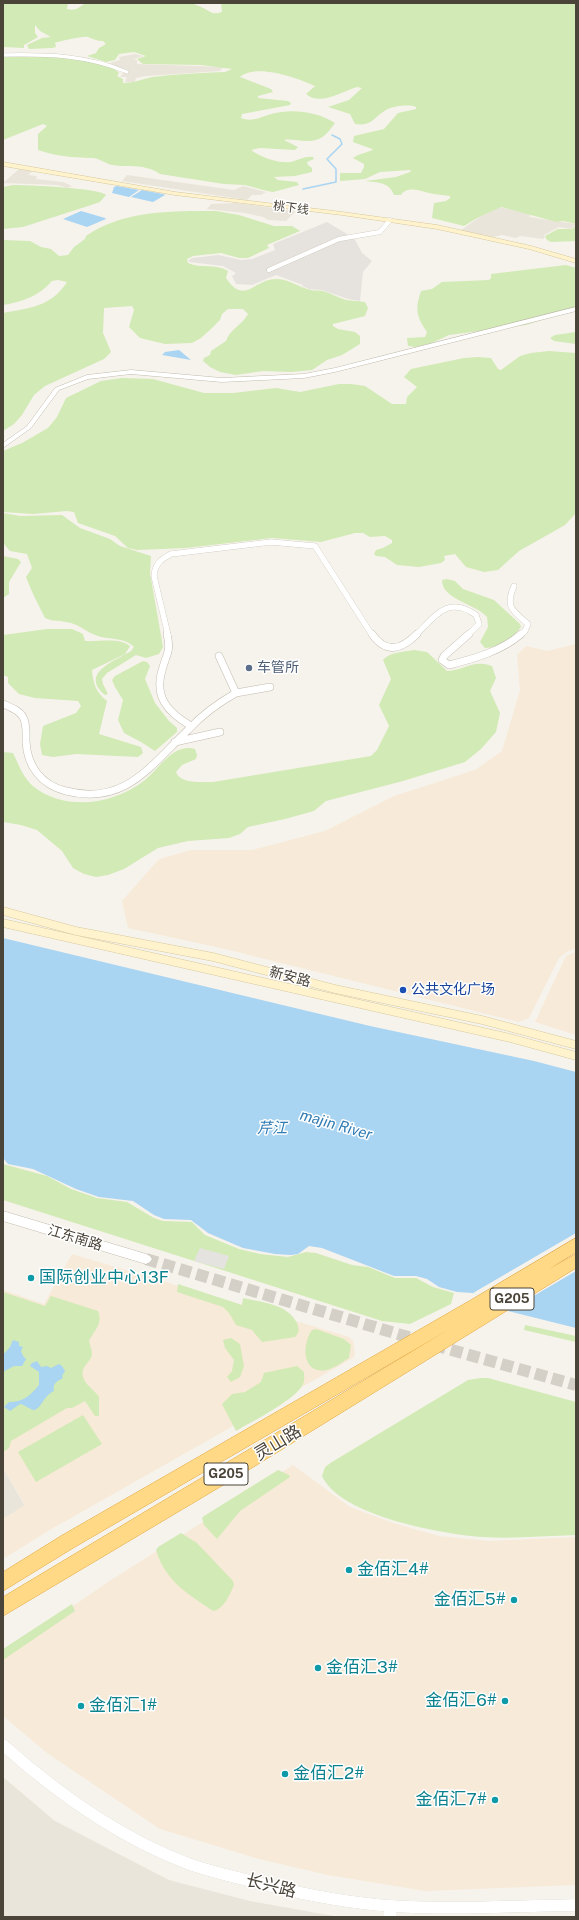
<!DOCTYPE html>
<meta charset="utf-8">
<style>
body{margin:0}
#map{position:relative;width:579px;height:1920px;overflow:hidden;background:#f6f3ec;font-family:"Public Sans",sans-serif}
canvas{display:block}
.frame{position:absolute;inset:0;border:4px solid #4b4439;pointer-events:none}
</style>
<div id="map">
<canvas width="579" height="1920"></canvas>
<div class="frame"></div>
</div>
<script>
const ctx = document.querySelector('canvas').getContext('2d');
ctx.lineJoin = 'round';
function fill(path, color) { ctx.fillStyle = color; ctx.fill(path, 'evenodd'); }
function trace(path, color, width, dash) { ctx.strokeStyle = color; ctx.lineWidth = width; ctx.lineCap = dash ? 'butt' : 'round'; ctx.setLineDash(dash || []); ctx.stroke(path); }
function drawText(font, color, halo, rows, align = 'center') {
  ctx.font = font + ' "Public Sans","Noto Sans SC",sans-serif'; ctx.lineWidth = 3; ctx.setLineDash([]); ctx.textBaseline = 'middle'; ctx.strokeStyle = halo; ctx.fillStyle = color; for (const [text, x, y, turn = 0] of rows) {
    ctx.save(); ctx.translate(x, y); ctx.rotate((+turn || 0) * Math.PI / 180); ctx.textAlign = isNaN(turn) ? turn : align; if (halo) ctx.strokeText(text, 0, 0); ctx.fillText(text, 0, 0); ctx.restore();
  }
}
fill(new Path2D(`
 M135,54l8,2 -9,3 3,1v4l86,3 -3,4 -74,5 -10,2 -1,4h-10l2,-5h-7l6,-7 -17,-7 11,-3 -1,-3z
 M19,169l14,2 -5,4 9,1 -1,3 27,3 9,4 -5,2 -10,-3 -54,-2z
 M127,175l107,15 9,-4 23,6 -5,3h-9l-5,5 -125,-19z
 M237,203l29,4 30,4 -10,10 -18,-1 -5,-3 -18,-4 -38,-4 4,-5z
 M499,207l32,7 -2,3 47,7 -5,5 -12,-2 -15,8 1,2 -2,2 -23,-3 -4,2 -14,-3 -10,2 -32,-6 18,-13z
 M3,1468l22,38 -22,13z
 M3,1777l52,44 114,59 81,21 89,16h-336z`), '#eae5da');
fill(new Path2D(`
 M576,644v305l-8,2 -9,7 -30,60 -10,4 -298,-74 -93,-20 -6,-27 37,-42 32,-9h61l73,-19 69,-35 81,-26 27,-19 18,-61 -3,-35 9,-9 21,5z
 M576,952v83l-41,-13 31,-66z
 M72,1254l277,83 4,4 2,13 -2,4 -14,8 -291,165 -45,28v-40l22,-14 -22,-37v-178l41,14z
 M293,1465l57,42 43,16 46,13 50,5 87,-4v348l-151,6 -97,-16 -69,-16 -99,-30 -113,-76 -44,-37v-62l108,-74z`), '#f7ead8');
fill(new Path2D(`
 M327,222l27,16 8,15 10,8 -9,11 -3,29 -12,-2 -26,-9 -13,-1 -7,-3 1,-1 -27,-10 -24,10 -16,-1 -4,-8 4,-3 -13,-7 -34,-4v-2l3,-2 26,-3 23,5 11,-1 23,-9 -2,-6z`), '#e6e2dd');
fill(new Path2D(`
 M3,3h65l-1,6c9,2 12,-1 18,-6h107c3,2 5,2 9,4 8,3 11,9 21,5l-1,-9h355v221l-13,-3 -6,1 -56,-15 -24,11 -13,8 -32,-8 2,-15 12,-2 4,-3v-2c-5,-1 -11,-1 -16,-2 -10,-1 -26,-10 -33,1h-7c-5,-14 -17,-12 -29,-14l31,-4 14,-5 1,-1 -1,-1 -30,2 -15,7 -25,2v-8h21l3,-6v-3l-11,-6 5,-3 15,-5 -1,-1 -19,-7 1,-6 30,-7 14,-16 18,-4v-2c-7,-3 -21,-1 -28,2 -13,6 -15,18 -33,15l-5,-10 -22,-7 21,-7 13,-12 -5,-1c-16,5 -37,19 -51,7l9,-8c-18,-8 -58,-23 -75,-9l31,12 2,3 -15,4v2l30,3 3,2 -1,2 -48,9 -1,4c10,4 18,0 27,-3 22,-7 48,-4 67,8 -12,17 -18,20 -39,17 -4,0 -8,-1 -12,0l14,7 -3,3 -35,-2 -9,2c9,7 28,14 40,12 8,-2 14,-6 22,-5l1,2 -7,3 1,3 4,3v4l-17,4 -21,1 4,3 19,2 2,3 -26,7 -6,-1 -22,-6 -21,-1 -64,-10c-16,-11 -30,-6 -47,-9 -8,-1 -13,-7 -21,-7 -20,-1 -34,-1 -54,-8v-16l9,-8 -4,-2 -40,16v-83h73l38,11 5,5 -2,3 6,3v4c12,0 19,-4 30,-6 24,-3 48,-4 72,-5l7,-3 -31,-4 -58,-1 -6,-5 9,-3 -12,-4 -15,2 -4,6 -9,2 -19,-6 9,-3 3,-5 7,-4 -3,-3c-6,0 -10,-2 -15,-4 -5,-1 -28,4 -33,6l1,4 -4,1 -23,1 -2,-4 15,-7 9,-1 -11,-6 -5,-6v8l3,4 -14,8v3l-21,-1z
 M13,185c14,0 87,3 93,10l-6,7 -15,5 -62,20 -20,2v-42z
 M216,211l23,4 35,11h18l8,5 -33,14 2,3 -21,10h-9l-18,-5 -28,3 -6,3 1,4c13,6 27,0 40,8l-2,7c19,28 28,1 50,1 13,0 22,8 35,11 4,1 8,0 12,1 8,2 15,7 23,9 6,1 13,1 19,2l3,6 -3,8 -32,8v2l5,3 17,3 5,4v8l-18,11 -15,5 -15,10 -20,2 -29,-1 -27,4 -16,-3 -10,-5 -7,-6 1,-3 6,-3 1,-4 15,-10c4,-12 16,-16 22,-27l-5,-5h-15l-6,5 -2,6 -8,8 -11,10 -9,5 -27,1 -25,-6 -11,-11 5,-17 -2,-4 -28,2 -1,25 8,19 -7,7 -59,27 -11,9 -12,20 -8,9 -11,7v-118c26,-5 48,-6 64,-31l-9,-2 -6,1c-13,15 -30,21 -49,24v-65l27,1 11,6 10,2 8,7 9,-1 6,-8 11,-8 1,-3c37,-26 87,-25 130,-25z
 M576,225v16l-25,1 -4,-2 -2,-4 13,-7h14z
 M566,265l10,3v41l-16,2 -9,6 -25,8 -77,10 -17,8 -16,4 -8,-1 -1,-8 18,-1 2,-5c-11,-16 -12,-23 -6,-41l11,-2 10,-7 47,-2 2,-2v-4z
 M576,332v12l-22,-3 -4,-3 5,-3z
 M549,351l27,2v160l-11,12 -46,26 -21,19 -14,2 -18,-5 -11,-13 -11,2 1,4 -4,3 -22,4 -22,-2 -12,-8 -9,-1 -2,-2 2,-4 7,-2 9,-5v-3l-7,-4 -15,1 -7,-4h-8l-34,9 -49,-4 -86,10 -49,2 -9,-2 -13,-12 -37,-13 -4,-11 -7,-1 -34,3 -30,-2v-61l19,-8 26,-15 9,-11 9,-19 35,-17 21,-3 31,1 51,14h29l43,-5 24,4 39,-8h12l14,2 27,18h14l1,-7 10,-10 -13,-10 7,-8 53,-11 14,-1 13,1 7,11 3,1 19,-14 11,-3z
 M3,513l17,3 42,-1 18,13 30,11 10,7 31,10 -1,17 13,74 -4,7 -13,4 -10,-3 -29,18 -5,6 1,5 5,10 -3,1c-26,-22 10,-34 26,-44l3,-4c-10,-10 -24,-7 -36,-11 -11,-3 -20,-13 -32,-14 -9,-2 -12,0 -21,-4 -7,-14 -14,-27 -19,-41l6,-9 -5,-14 -17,-3 -7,-8z
 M3,556l15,3 3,3 -12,20v12l-6,4z
 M447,579l8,2 8,8 31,11 26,24 1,3c-8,11 -22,21 -36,21l-5,-6 8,-15 -1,-10c-12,-14 -45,-17 -45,-37z
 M47,629h25l11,5 2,7c15,1 33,-4 45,5l-5,8 -33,16c1,14 4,22 15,31l-8,33 42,13 2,6 -5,4 -62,-3 -23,3 -11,-2 -2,-11 3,-18 33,-13 5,-7 -3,-5 -43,-3 -16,-4 -11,-11v-6l-5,-2v-40z
 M414,650l13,2 20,19c19,-1 26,-12 45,-5l4,12 -6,13 10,22 -4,19 -15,17 -16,13 -62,19 -77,20 -12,10 -29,8 -37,8 -8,7 -11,4 -41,3 -30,7 -34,21 -16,6 -12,2 -12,-3 -11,-6 -11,-17 -25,-21 -16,-5 -18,-3v-70l10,1c6,12 10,25 21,34 33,25 81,17 111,-7 15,-12 28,-37 50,-31l2,6 -1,4 -14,6 -6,7c4,12 26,10 37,10l158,-26 6,-6 12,-24 -10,-21 12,-26 -8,-19c7,-8 20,-8 31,-10z
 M143,661l4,1 3,4 -5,13 10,24 14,18 8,7v4l-22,19 -14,-9 -17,-9 -6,-13 5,-20 -8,-13 -3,-7 3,-4z
 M3,1164l44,12 24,13 26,9 30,4 27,16 9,3 29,1 13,13 34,14 21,5 28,3 18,-5 10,1 36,12 16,2 27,11h21l17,9 21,6 -3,11 -41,20 -28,-3 -379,-121z
 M178,1284l64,21 1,-7c18,4 45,6 54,25 2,6 3,9 -2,14l-33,5 -10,-12 -16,-5 -7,-12 -6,-6 -46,-15z
 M3,1292l42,14 6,-10 47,15c5,13 -3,18 -9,30 1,4 3,9 3,13 -1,10 -16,13 -6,29 4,5 10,9 13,14v19h-4l-10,-15 -13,7h-5l-56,33 -2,7 -6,4z
 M525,1325l51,11v6l-52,-12z
 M316,1329l28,10 7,6 -2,13c-8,5 -21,15 -31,12 -17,-3 -14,-30 -6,-40z
 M231,1338l9,6 4,22 -4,11 -9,5 -4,-5 5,-6 2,-11 -9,-12 -2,-8z
 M297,1366l7,6c0,4 1,9 -1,12 -6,15 -52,38 -67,47l-14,-27 10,-10 13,-2 16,-10 3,-9z
 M481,1378h7l88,24v133c-31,1 -63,4 -94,2 -40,-3 -142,-21 -160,-61l3,-9 7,-5 136,-82z
 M83,1415l19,29 -66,38 -18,-30z
 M278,1470l11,5 1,2 -50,34 -23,28 -13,-14 -2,-7 2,-2z
 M181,1533l16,10 36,38 1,4c-4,10 -10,23 -20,26l-4,-2c-25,-17 -45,-29 -54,-59l2,-3z
 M72,1604l3,7 -72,49v-11z`), '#d2eab5');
fill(new Path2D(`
 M200,1248l29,8 -5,13 -30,-8z`), '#e5e3e0');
fill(new Path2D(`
 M117,186l22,4 -10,7 -17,-4 2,-6z
 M142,190l21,4 2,1 -12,7 -22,-5z
 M81,211l24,7 1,1 -19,8 -24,-8z
 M179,350l12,10 -29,-5 3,-3z
 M3,938l367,88 164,35 42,11v256l-68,-17 -35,-18 -16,-1 -18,-5 -12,-8 -11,-3h-22l-72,-28 -13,-2 -11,8 -7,1 -16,-1 -32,-6 -35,-15 -17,-13 -27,-1 -10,-4 -21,-14 -34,-4 -23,-8 -43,-20 -25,-5 -5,-6z
 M13,1340l6,2v4l4,1 -2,4 2,5 3,3 -4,7h-8l-11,6v-17l7,-8z
 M37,1361l4,6 6,-1 4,2 8,-4 3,2 3,5 -3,5 1,2c-6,3 -11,6 -9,13 -10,4 -13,18 -20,19 -3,0 -9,-5 -14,-6l-10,7 -6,-4 5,-5c14,0 21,-6 30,-17v-13l-9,-6 2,-3z`), '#a9d4f2');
fill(new Path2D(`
 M576,1233v38l-68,40 -35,-18z`), '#f6f3ec');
trace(new Path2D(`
 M303,189l33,-7v-13l-9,-10 15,-15 -2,-5 -8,-4`), '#a9d4f2', 1.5);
trace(new Path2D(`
 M146,1259l272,81
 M434,1345l142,40`), '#d4d0c8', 12, [12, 5.5]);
const minorFar4 = new Path2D(`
 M3,55c43,-1 84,0 124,17`);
const minorFar3 = new Path2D(`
 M269,270l70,-31 41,-7 10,-12`);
const minorFar2 = new Path2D(`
 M514,586c-9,21 -2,24 14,38l-3,7 -5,4
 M168,635l-14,-59c1,-12 7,-17 17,-22l100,-12 44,4 57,89
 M416,635c19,-19 32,-40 60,-20l3,9 -11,11`);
const minorFar1 = new Path2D(`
 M167,634c4,17 0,19 -4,33 -10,29 4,45 28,59
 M372,634c14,20 29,16 45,0
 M469,634l-25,22 -2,4 7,5c24,-6 53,-14 72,-31
 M219,656l17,37 34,-6
 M3,704c7,3 16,6 20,13 4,7 3,16 3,24 1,25 15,44 40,50 59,15 84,-25 122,-61 14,-15 30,-27 48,-37
 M175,742l45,-10`);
const minor = new Path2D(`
 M3,1745c55,49 116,93 186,119 25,9 52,14 77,21 41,10 83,18 125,21 62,4 123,0 185,-1
 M390,1906v11`);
const tertiary = new Path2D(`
 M576,307v4l-241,61 -31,6 -82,4 -91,-8 -43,5 -29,11 -28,38 -28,20v-5l24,-17 28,-38 32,-13 44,-5 91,8 82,-4 31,-6z
 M3,1211l143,43 4,2 2,3 -2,3 -4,2 -143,-43z`);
const secondary = new Path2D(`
 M3,162l172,30 167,20 95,13 94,21 45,13v4l-47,-14 -92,-20 -95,-14 -167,-20 -172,-29z
 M3,907l73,20 137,26 122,32 147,31 94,25v8l-94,-25 -147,-31 -122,-32 -137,-26 -73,-20z
 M3,919l507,115 66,18v8l-66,-18 -507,-115z`);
const trunk = new Path2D(`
 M576,1238v14l-27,17 27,-15v14l-326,201 -247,147v-19l445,-267 -375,218 -70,43v-19l58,-36 410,-236z`);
trace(minorFar4, '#c2bbae', 4);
trace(minorFar3, '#c2bbae', 5);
trace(minorFar2, '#c2bbae', 6);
trace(minorFar1, '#c2bbae', 8);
trace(minor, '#c2bbae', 12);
trace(tertiary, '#c2bbae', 1);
trace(secondary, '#d6c79b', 1);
trace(trunk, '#e0a43c', 1);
trace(minorFar4, '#fff', 3.5);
trace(minorFar3, '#fff', 4.5);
trace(minorFar2, '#fff', 5.5);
trace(minorFar1, '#fff', 7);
trace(minor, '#fff', 12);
fill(tertiary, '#fff');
fill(secondary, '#fff3cd');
fill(trunk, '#ffd985');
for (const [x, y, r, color] of [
 [249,668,4,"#5c6f8a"],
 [403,990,4,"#1a4fb4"],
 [31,1278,4,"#0f9aa8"],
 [349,1570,4,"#0f9aa8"],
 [514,1600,4,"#0f9aa8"],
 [318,1668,4,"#0f9aa8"],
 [505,1701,4,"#0f9aa8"],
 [81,1706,4,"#0f9aa8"],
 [285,1774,4,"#0f9aa8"],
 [495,1800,4,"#0f9aa8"]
]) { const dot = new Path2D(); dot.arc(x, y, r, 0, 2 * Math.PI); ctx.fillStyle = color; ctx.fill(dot); trace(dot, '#fff', 1.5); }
drawText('12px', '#4b4439', '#fff', [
 ["桃下线",291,208,7]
]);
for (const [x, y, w] of [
 [512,1299,44],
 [226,1474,44]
]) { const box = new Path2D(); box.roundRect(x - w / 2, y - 11, w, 22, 3); ctx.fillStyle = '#fff'; ctx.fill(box); trace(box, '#4b4439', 1); }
drawText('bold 13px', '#4b4439', null, [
 ["G205",512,1299],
 ["G205",226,1474]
]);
drawText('14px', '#4e5e75', '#fff', [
 ["车管所",257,668]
], 'left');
drawText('14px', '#4b4439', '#fff', [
 ["新安路",290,977,15],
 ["江东南路",75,1238,17]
]);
drawText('14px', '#164399', '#fff', [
 ["公共文化广场",411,990]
], 'left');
drawText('italic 15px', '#2e7ab2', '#fff', [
 ["majin River",336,1125,16],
 ["芹江",272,1128]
]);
drawText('17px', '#0d838f', '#fff', [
 ["国际创业中心13F",39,1278],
 ["金佰汇4#",357,1570],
 ["金佰汇5#",506,1600,"right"],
 ["金佰汇3#",326,1668],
 ["金佰汇6#",497,1701,"right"],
 ["金佰汇1#",89,1706],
 ["金佰汇2#",293,1774],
 ["金佰汇7#",487,1800,"right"]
], 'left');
drawText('17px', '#4b4439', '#fff', [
 ["灵山路",278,1443,-31],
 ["长兴路",271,1886,14]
]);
</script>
